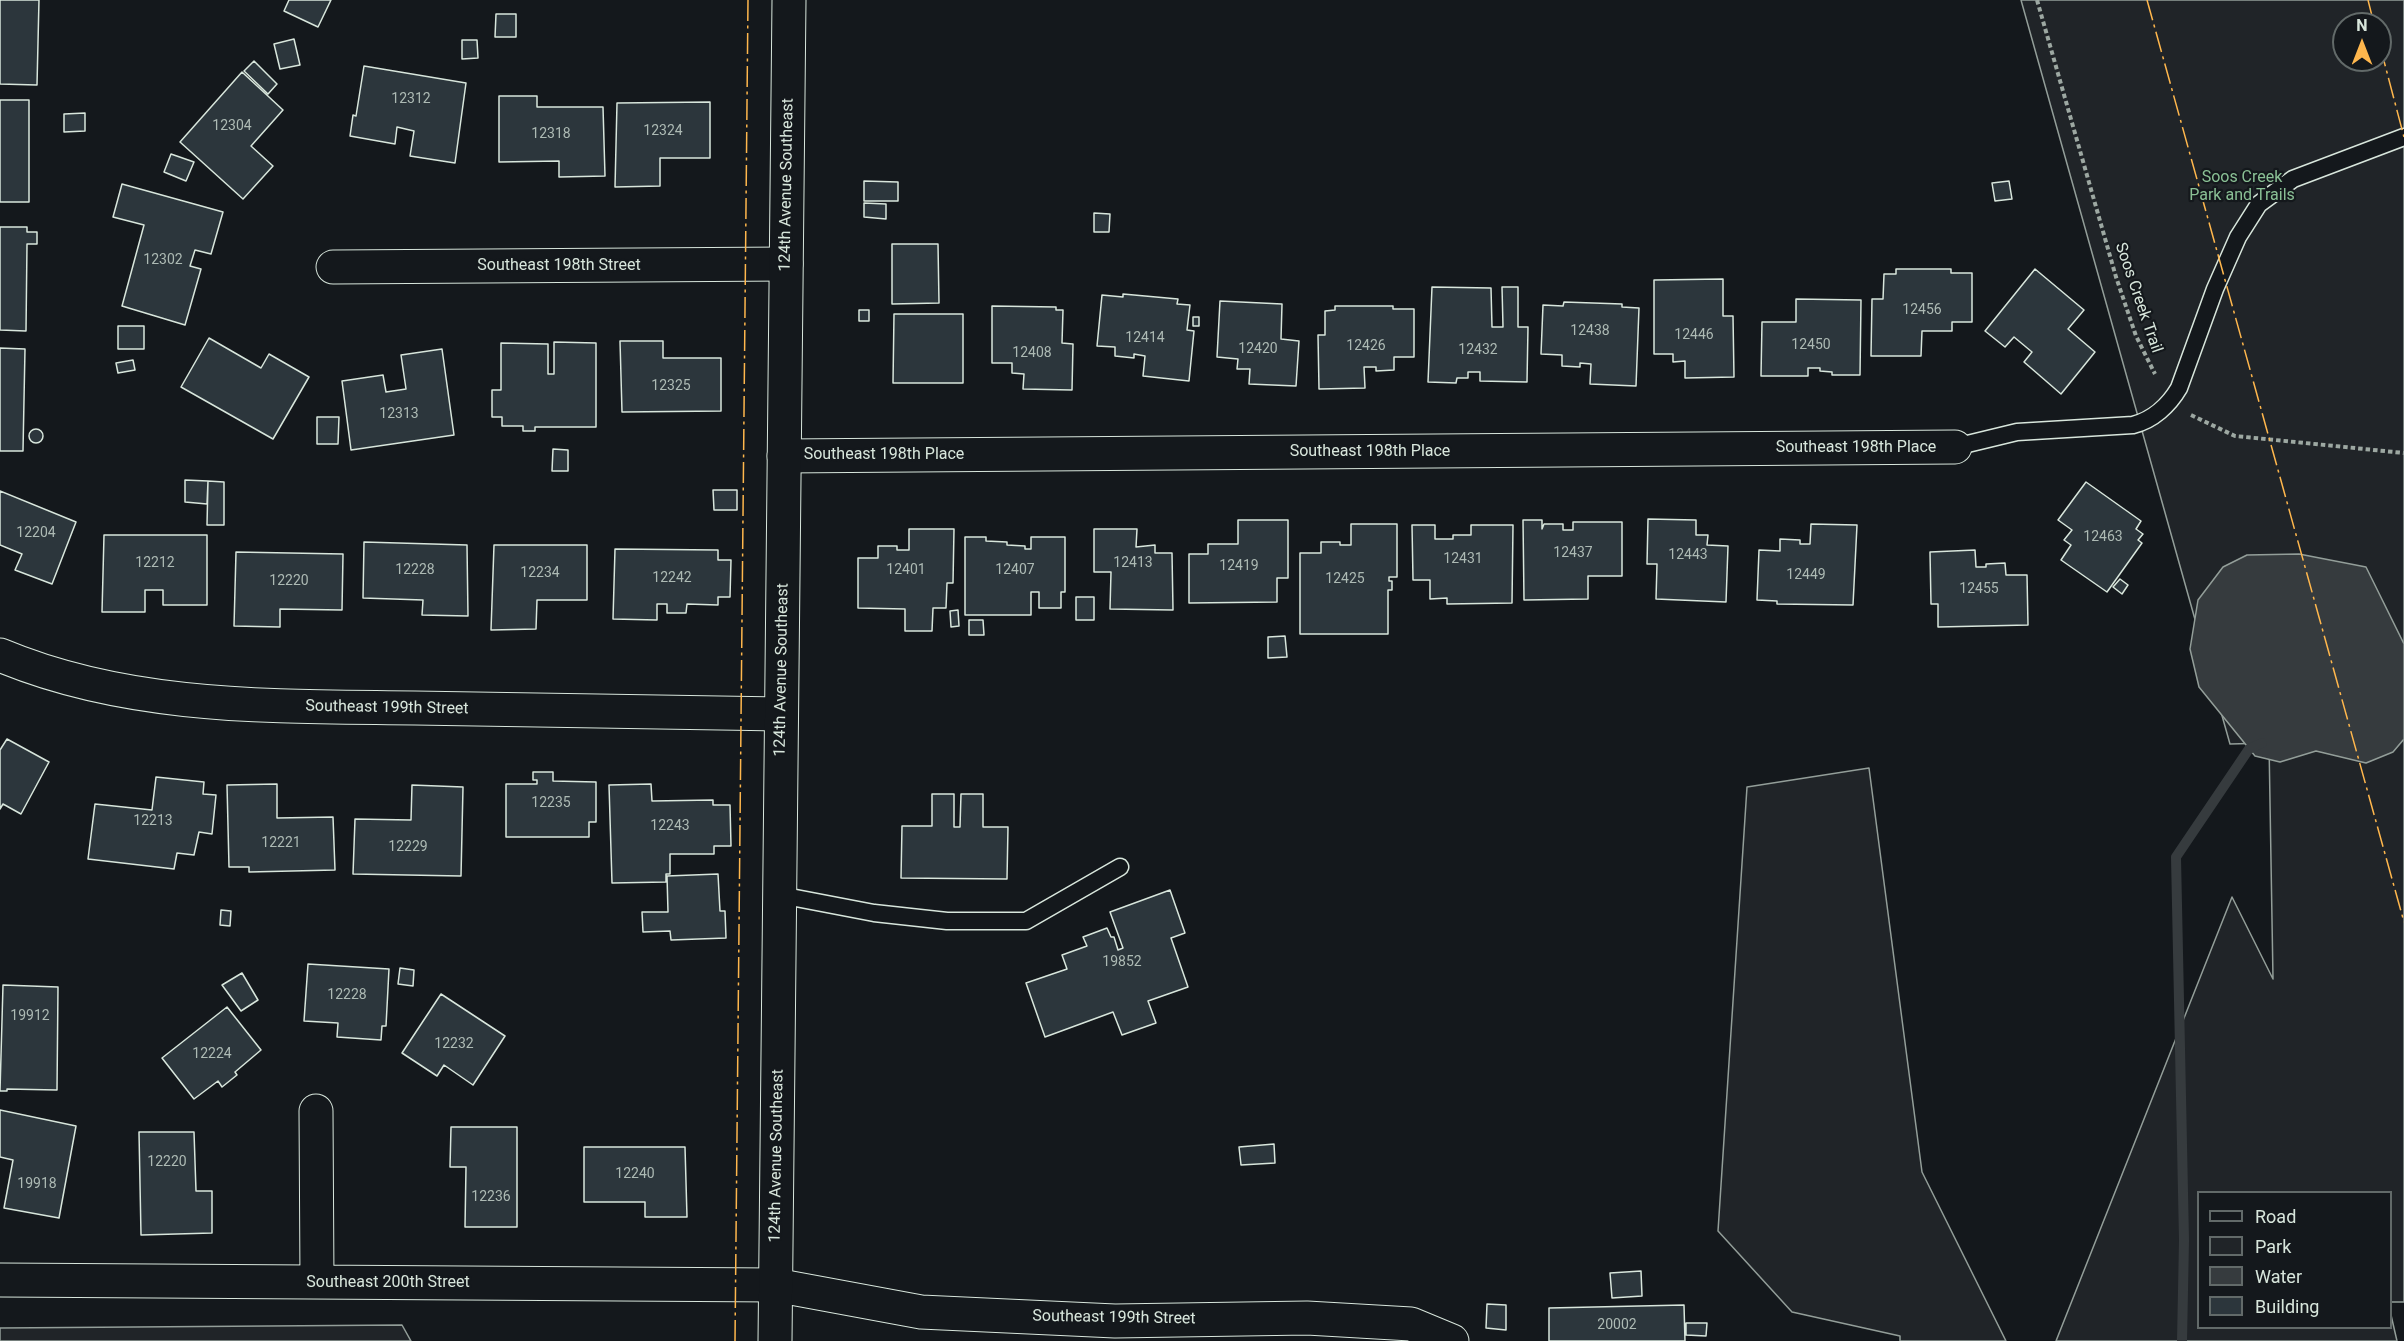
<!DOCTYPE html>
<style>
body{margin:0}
#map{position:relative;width:2404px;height:1341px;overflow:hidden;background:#14181c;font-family:Roboto,sans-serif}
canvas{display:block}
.legend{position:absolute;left:2197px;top:1191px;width:195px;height:138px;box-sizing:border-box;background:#14181c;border:2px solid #626a69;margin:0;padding:8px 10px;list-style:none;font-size:18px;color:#d8e6dc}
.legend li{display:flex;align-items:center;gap:12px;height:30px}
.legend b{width:30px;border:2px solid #626a69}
.north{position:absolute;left:2332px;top:12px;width:60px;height:60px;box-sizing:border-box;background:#14181c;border:2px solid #626a69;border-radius:50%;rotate:0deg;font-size:16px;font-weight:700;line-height:24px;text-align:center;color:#d8e6dc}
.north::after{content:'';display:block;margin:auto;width:21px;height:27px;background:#ffb74d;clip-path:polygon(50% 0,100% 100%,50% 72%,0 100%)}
</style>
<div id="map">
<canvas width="2404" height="1341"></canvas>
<ul class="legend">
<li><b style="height:8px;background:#14181c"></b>Road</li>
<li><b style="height:16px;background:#202428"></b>Park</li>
<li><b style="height:16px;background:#363b3e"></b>Water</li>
<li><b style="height:16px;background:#2c363c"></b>Building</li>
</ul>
<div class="north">N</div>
</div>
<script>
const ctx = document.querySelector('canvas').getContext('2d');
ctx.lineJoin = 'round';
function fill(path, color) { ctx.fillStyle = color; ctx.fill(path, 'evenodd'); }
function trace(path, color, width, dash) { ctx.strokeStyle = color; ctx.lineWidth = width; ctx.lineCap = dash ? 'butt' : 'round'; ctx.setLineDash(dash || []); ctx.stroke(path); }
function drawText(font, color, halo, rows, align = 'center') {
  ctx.font = font + ' Roboto,sans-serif'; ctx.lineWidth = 4.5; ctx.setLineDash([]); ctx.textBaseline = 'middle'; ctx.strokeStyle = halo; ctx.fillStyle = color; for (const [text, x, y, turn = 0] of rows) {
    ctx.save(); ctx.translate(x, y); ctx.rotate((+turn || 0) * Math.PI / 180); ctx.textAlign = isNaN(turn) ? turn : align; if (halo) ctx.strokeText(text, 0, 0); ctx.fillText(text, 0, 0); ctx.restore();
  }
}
const green = new Path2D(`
 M2021,0h383v1302h-13l-1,-110h-192v136h192l1,-13 6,26h-341l176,-444 41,82 -4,-236 -39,1zM2344,24h36v36h-36z
 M1869,768l53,404 84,169h-106v-5l-108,-24 -74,-81 29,-444z
 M402,1325l9,16h-411v-13z`);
fill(green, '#202428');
trace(green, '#939e99', 1.5);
const water = new Path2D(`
 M2299,554l67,13 38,77v95l-11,13 -27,11 -50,-12 -36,11 -25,-6 -56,-69 -9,-38 8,-49 25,-33 24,-12z`);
fill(water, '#363b3e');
trace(water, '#939e99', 1.5);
trace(new Path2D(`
 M2182,1341l2,-101 -8,-383 73,-108 13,-6`), '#363b3e', 10);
const building = new Path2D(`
 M0,0h39l-2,85 -37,-1z
 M289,0h42l-13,27 -34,-16z
 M496,14h20v23h-21z
 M294,39l6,26 -20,4 -6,-25z
 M462,40h15l1,18 -16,1z
 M254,61l23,23 -9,10 -24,-23z
 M364,66l102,17 -11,80 -45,-7 4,-25 -17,-4 -2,17 -45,-8 3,-21 3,1z
 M242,72l41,38 -32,36 22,20 -30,33 -63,-57z
 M499,96h38v11h66l2,69 -46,1v-16l-60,1z
 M0,100h29v102h-29z
 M710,102v56h-50v28l-45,1 2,-84z
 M85,113v18l-21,1v-18z
 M171,154l23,8 -8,19 -22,-9z
 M864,181l34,1v19h-34z
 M2009,181l3,18 -17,2 -3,-18z
 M122,184l101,28 -12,42 -16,-4 -5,16 11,3 -16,56 -63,-19 22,-81 -31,-8z
 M864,203l22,1v15l-22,-2z
 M1094,213l16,1 -1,18h-15z
 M0,227h27v5h10v12h-10l-1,87 -26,-1z
 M892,244h46l1,59 -47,1z
 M1896,269h55v4h21v49h-20v9h-30l-1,25h-50l1,-57h11l1,-25h12z
 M2035,269l49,41 -16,19 27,23 -34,42 -37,-32 8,-10 -18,-15 -9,10 -20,-16z
 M1723,279v37h10l1,61 -49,1v-17l-12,1v-8h-19v-74z
 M1432,287l59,1 1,39h11l-1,-40h16v40h10l-1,55 -47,-1v-9h-12v6h-11l-1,5 -28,-1z
 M1123,294l55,5 -1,5 13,1 -3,25 7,1 -5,50 -46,-5 2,-20 -11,-2v4l-19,-2v-9l-18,-1 5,-51 21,2z
 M1796,299l65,1 -1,75h-28v-3l-12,-1v-3h-12v8h-47l1,-54h34z
 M1220,301l62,3 -1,35 18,2 -3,45 -47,-2 1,-15h-13l1,-10 -21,-2z
 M1564,302l58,2v3l17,1 -3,78 -46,-2 1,-20 -11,-1v4l-18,-1v-11l-21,-1 2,-49 20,1z
 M992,306l64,1v3h7l-1,33 11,1 -1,46 -49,-1 1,-15 -12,-1v-10h-20z
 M1335,306h58v3h21v48h-20v13l-18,1v-4h-12l1,21 -46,1 -1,-54h7v-24l10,-1z
 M859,310h10v11h-10z
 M894,314h69v69h-70z
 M1193,317h6v9h-6z
 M118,326h26v23h-26z
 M209,338l52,30 8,-14 40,23 -36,62 -92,-52z
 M620,341h43v17h58v53l-99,1z
 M554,342l42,1v84h-61v4h-12v-5h-21v-9h-10v-27h9v-47l47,1v30h6z
 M0,348l25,1 -2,102h-23z
 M442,349l12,86 -103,15 -9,-69 41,-6 3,17 20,-3 -5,-34z
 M133,360l2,10 -17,3 -2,-10z
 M317,417h22l-1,27h-21z
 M29 436a7 7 0 1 1 14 0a7 7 0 1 1-14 0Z
 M553,449l15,1v21h-16z
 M185,480l23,1 -1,23 -22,-2z
 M208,481l16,1v43h-17z
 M2086,482l55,39 -5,8 7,5 -5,6 4,3 -35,49 -46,-32 10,-15 -7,-5 8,-10 -14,-10z
 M713,490h24v20h-23z
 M0,491l76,31 -24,62 -37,-14 7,-16 -22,-9z
 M1648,519l48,1v15h12l-1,10 21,1 -2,56 -70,-3 1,-35h-10z
 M1238,520h50v58h-11v24l-88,1v-49h19v-10h30z
 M1523,520h19v9l2,-5h19v6h10v-8h49v54h-34v23l-64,1z
 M1351,524h46v53h-8v4h3v9h-4v44h-88v-81h21v-11h19v3h11z
 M1811,524l46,1 -4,80 -76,-1v-3l-20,-1 2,-50 21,1v-12l20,1v4h10z
 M1412,525h23v14h18v-4h18v-10h42l-1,78 -65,1v-6l-17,1v-19h-17z
 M909,529h45l-1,54h-6l-1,25h-13l-1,23h-27v-22l-47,-1v-50h20v-12h19v4h12z
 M1094,529h43l-1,18 19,-2v8h17l1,57 -63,-1 1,-37h-17z
 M104,535h103v70h-44v-15h-18v22h-43z
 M965,537h21v4l21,1v3l18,1v3h6v-12h34v55h-4v16h-22v-16h-8v23h-66z
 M364,542l103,3 1,71 -46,-1 1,-15 -60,-2z
 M494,545h93v55h-50l-1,29 -45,1z
 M615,549l103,1v10h13l-1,37h-12v8l-31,-1 -1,9h-19v-9h-10v16l-44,-1z
 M1975,550l1,17h10v-3l19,-1 1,12h21l1,50 -90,2v-23h-7l-1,-52z
 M236,552l107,2 -1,56 -62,-1v18l-46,-1z
 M2120,579l8,6 -6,9 -9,-7z
 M1076,597h18v23h-18z
 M958,610l1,16 -8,1 -1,-16z
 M969,620h14l1,15h-15z
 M1285,636l2,21 -19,1v-21z
 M7,739l42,23 -28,52 -18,-10 -3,5v-59z
 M533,772h20v9l43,1v40h-7v15h-83v-53h31v-4h-4z
 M156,777l48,5 -1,12 13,1 -4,39 -13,-2 -5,23 -17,-2 -3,16 -86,-10 7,-55 57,6z
 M277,784v34l56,-1 2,53 -86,2v-5h-20l-2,-82z
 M651,784l1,17 61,-1v5h17l1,41h-17v8h-44v20h-4v8l-54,1 -3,-98z
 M412,785l51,2 -2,89 -108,-2 2,-55 56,1z
 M932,794h22v33h6l1,-33h22v33h25l-1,52 -106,-1 1,-52h30z
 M718,874l2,37h5l1,27 -55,2 -1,-9 -27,1 -1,-20h26l-1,-36z
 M1170,890l15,43 -14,5 17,49 -40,14 8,22 -34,12 -9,-23 -68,25 -19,-54 41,-14 -5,-14 25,-9 -4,-9 24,-9 4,9h3l4,13 5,-2 -13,-36z
 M221,910l10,1 -1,15 -10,-1z
 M308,964l81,5 -3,57h-4l-1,14 -44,-3 1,-14 -34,-2z
 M400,968l14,2 -1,16 -15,-2z
 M242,973l16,27 -17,11 -19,-26z
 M3,985l55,2 -1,103 -50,-1v2h-7z
 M441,994l64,42 -32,49 -29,-20 -7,11 -35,-23z
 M227,1007l34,43 -26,22 2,3 -15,12 -4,-6 -24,18 -32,-41z
 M0,1110l76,16 -17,92 -55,-10 9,-48 -13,-3z
 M451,1127h66v100h-52l1,-60h-16z
 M139,1132h55l2,59h16v42l-71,2z
 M1274,1144l1,19 -34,2 -2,-18z
 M584,1147h101l2,70h-42v-15h-61z
 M1641,1271l1,25 -30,2 -2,-25z
 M1487,1304l19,1v25l-20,-2z
 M1684,1305l1,36h-136v-33z
 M1686,1323h21l-1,13 -20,-1z`);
fill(building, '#2c363c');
trace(building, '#d8e6dc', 1.5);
const lane = new Path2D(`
 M1955,447l62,-15 116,-7c20,-5 36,-20 46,-37l36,-99 23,-52 21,-33 34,-25 111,-42
 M780,895l94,18 73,8h79l94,-54`);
const street = new Path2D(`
 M333,267l453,-3
 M784,456l1171,-9
 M0,655c131,55 275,51 415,53 122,2 244,4 366,6
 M316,1111l1,171
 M0,1280l775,5 146,27 194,9 192,-3 104,6 41,17`);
const secondary = new Path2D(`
 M775,1341l14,-1341`);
trace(lane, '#d8e6dc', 19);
trace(street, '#d8e6dc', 35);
trace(secondary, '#d8e6dc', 35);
trace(new Path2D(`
 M2037,0l79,277 20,59 19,38
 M2191,415l44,21 169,17`), '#9da8a2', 4, [4.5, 3]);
trace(lane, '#14181c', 16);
trace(street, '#14181c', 33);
trace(secondary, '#14181c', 33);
trace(new Path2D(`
 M2147,0l257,922
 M2368,0l6,24
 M2380,46l24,91
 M735,1341l13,-1341`), '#ffb74d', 1.5, [21, 4.5, 3, 4.5]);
drawText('14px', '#adbab4', null, [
 ["12312",411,99],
 ["12304",232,126],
 ["12324",663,131],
 ["12318",551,134],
 ["12302",163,260],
 ["12456",1922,310],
 ["12438",1590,331],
 ["12446",1694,335],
 ["12414",1145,338],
 ["12450",1811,345],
 ["12426",1366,346],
 ["12420",1258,349],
 ["12432",1478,350],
 ["12408",1032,353],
 ["12325",671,386],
 ["12313",399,414],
 ["12204",36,533],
 ["12463",2103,537],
 ["12437",1573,553],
 ["12443",1688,555],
 ["12431",1463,559],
 ["12212",155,563],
 ["12413",1133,563],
 ["12419",1239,566],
 ["12228",415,570],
 ["12401",906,570],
 ["12407",1015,570],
 ["12234",540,573],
 ["12449",1806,575],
 ["12242",672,578],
 ["12425",1345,579],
 ["12220",289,581],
 ["12455",1979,589],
 ["12235",551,803],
 ["12213",153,821],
 ["12243",670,826],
 ["12221",281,843],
 ["12229",408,847],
 ["19852",1122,962],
 ["12228",347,995],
 ["19912",30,1016],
 ["12232",454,1044],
 ["12224",212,1054],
 ["12220",167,1162],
 ["12240",635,1174],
 ["19918",37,1184],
 ["12236",491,1197],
 ["20002",1617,1325]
]);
drawText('16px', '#8ac095', '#14181c', [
 ["Soos Creek",2242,178],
 ["Park and Trails",2242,196]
]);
drawText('16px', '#d8e6dc', '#14181c', [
 ["124th Avenue Southeast",787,185,-89],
 ["Southeast 198th Street",559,266],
 ["Soos Creek Trail",2138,298,71],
 ["Southeast 198th Place",1856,448],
 ["Southeast 198th Place",1370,452],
 ["Southeast 198th Place",884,455],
 ["124th Avenue Southeast",782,670,-89],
 ["Southeast 199th Street",387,708,1],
 ["124th Avenue Southeast",777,1156,-89],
 ["Southeast 200th Street",388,1283],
 ["Southeast 199th Street",1114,1318,1]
]);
</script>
